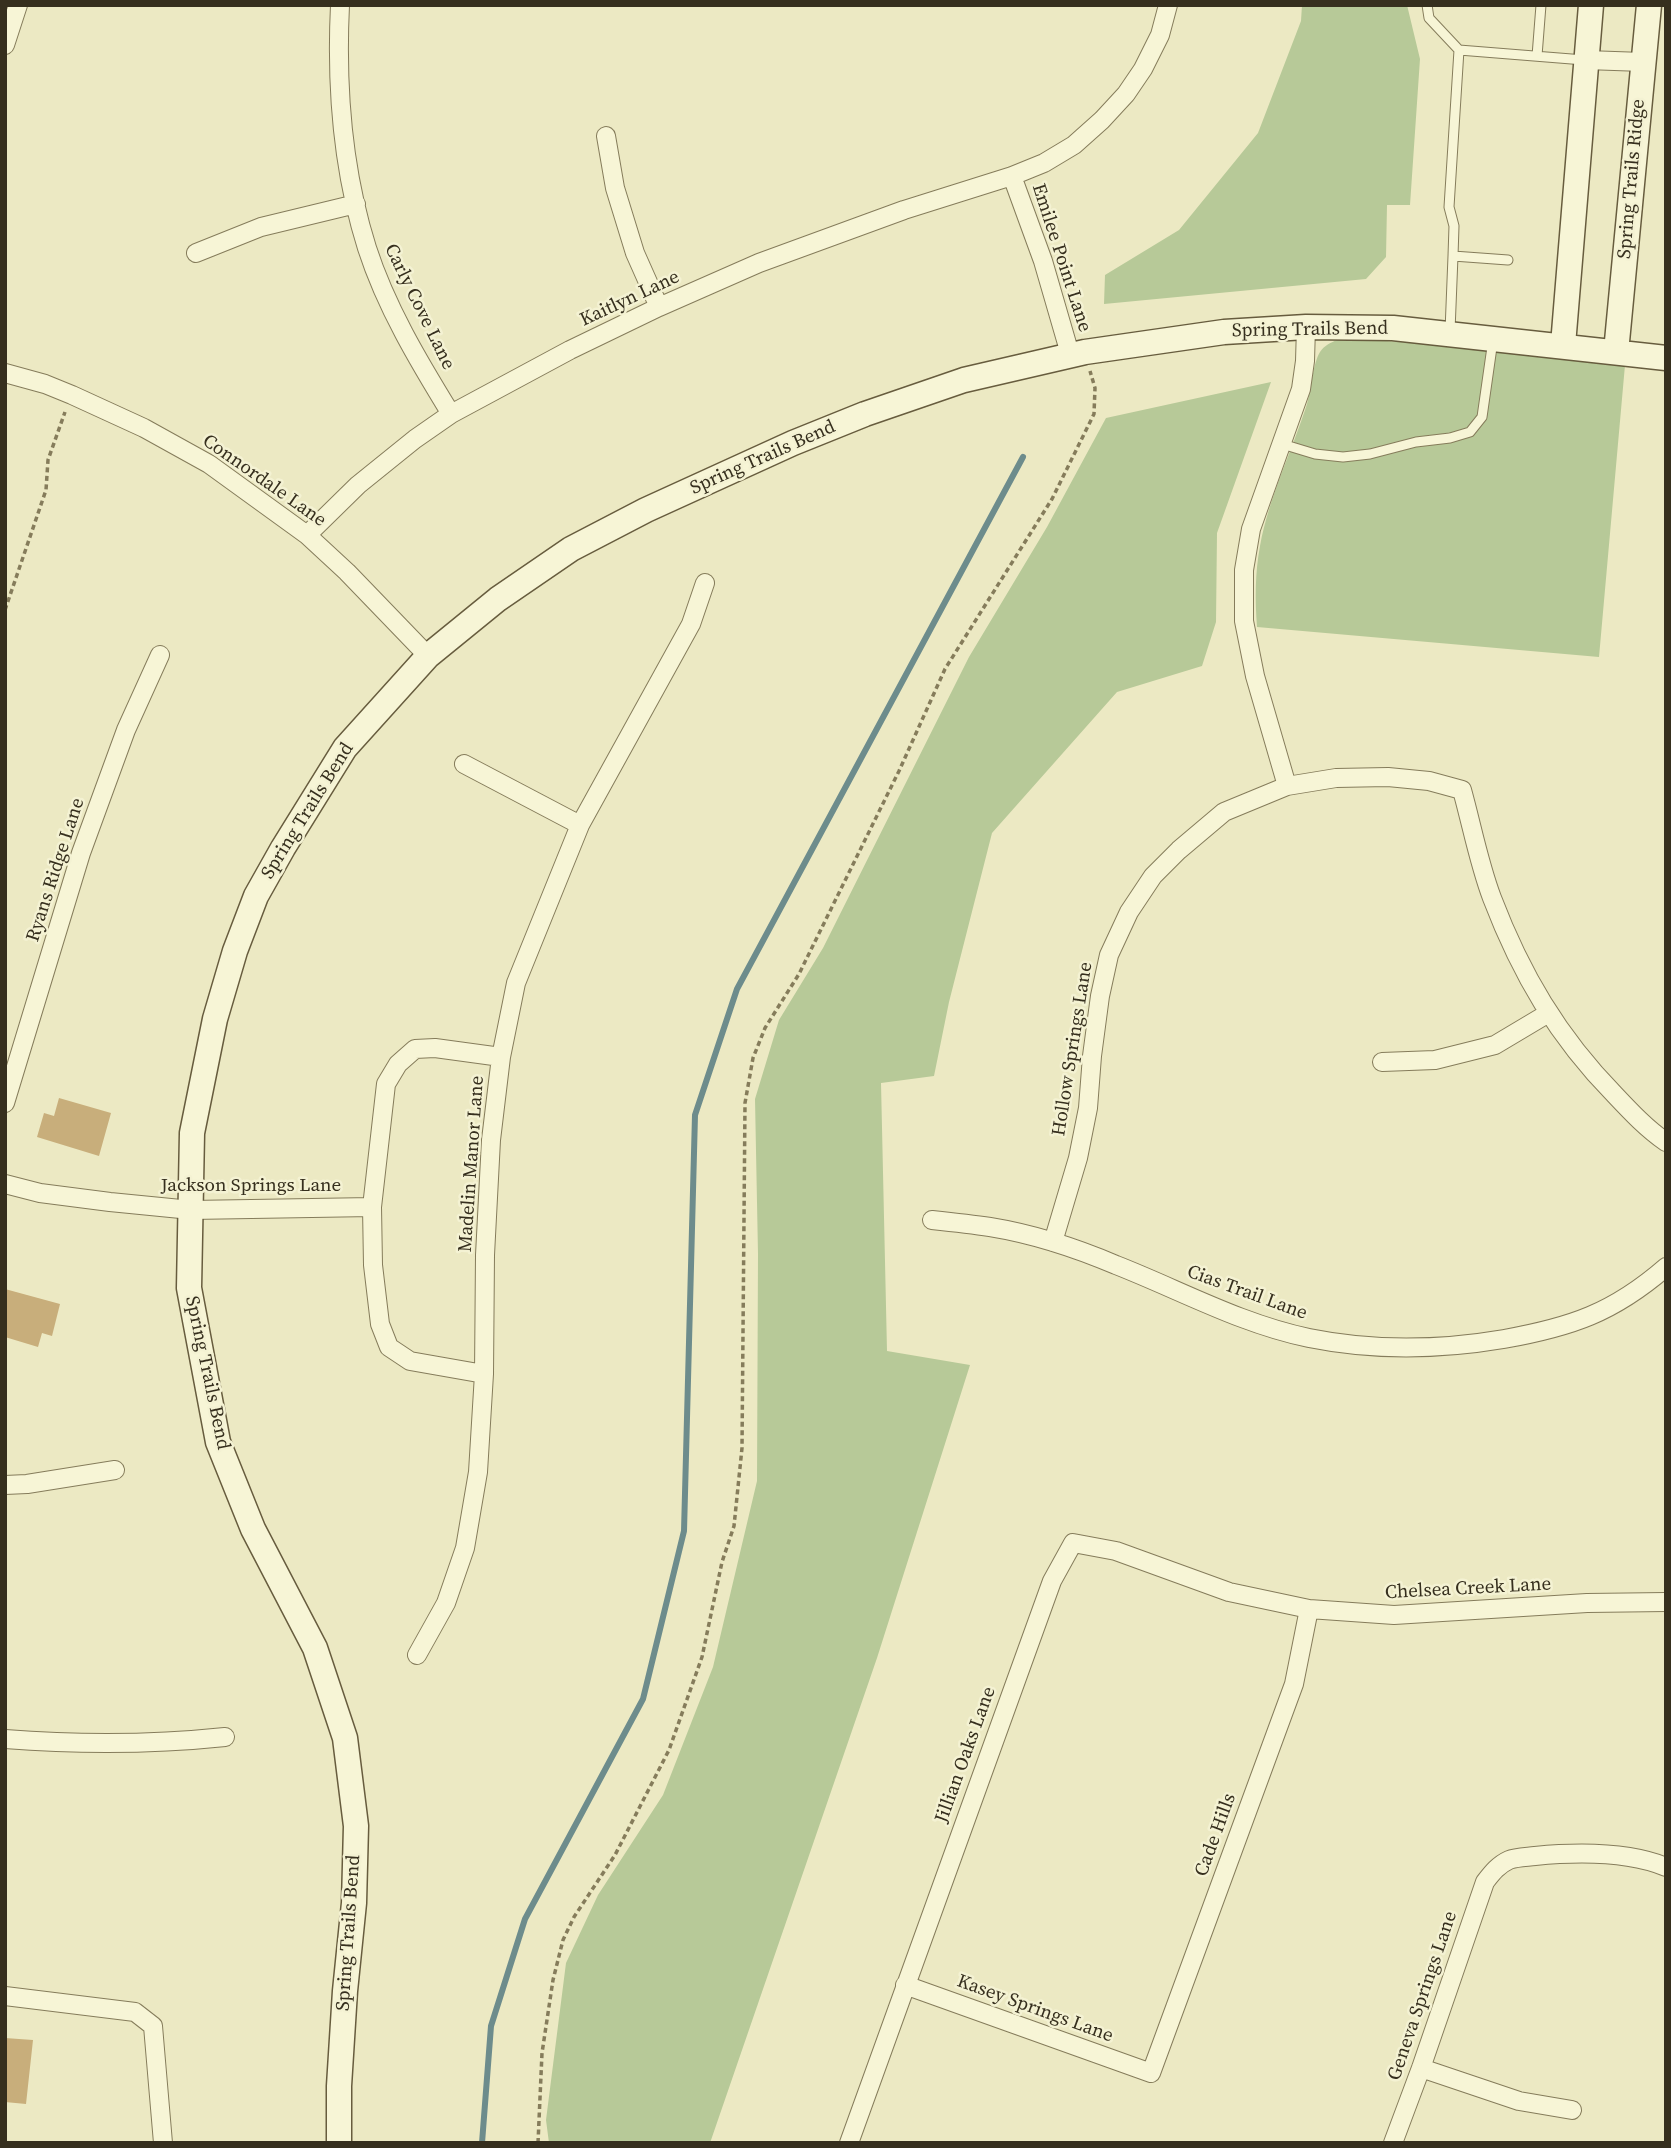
<!DOCTYPE html>
<style>
body{margin:0}
#map{position:relative;width:1671px;height:2148px;overflow:hidden;background:#ece9c3;font-family:"Source Serif 4",serif}
canvas{display:block}
.frame{position:absolute;inset:0;border:7px solid #362f1e;pointer-events:none}
</style>
<div id="map">
<canvas width="1671" height="2148"></canvas>
<div class="frame"></div>
</div>
<script>
const ctx = document.querySelector('canvas').getContext('2d');
ctx.lineJoin = 'round';
function fill(path, color) { ctx.fillStyle = color; ctx.fill(path, 'evenodd'); }
function trace(path, color, width, dash) { ctx.strokeStyle = color; ctx.lineWidth = width; ctx.lineCap = dash ? 'butt' : 'round'; ctx.setLineDash(dash || []); ctx.stroke(path); }
function drawText(font, color, halo, rows, align = 'center') {
  ctx.font = font + ' "Source Serif 4",serif'; ctx.lineWidth = 5; ctx.setLineDash([]); ctx.textBaseline = 'middle'; ctx.strokeStyle = halo; ctx.fillStyle = color; for (const [text, x, y, turn = 0] of rows) {
    ctx.save(); ctx.translate(x, y); ctx.rotate((+turn || 0) * Math.PI / 180); ctx.textAlign = isNaN(turn) ? turn : align; if (halo) ctx.strokeText(text, 0, 0); ctx.fillText(text, 0, 0); ctx.restore();
  }
}
fill(new Path2D(`
 M1302,5h105l13,54 -10,146h-23l-1,52 -20,22 -262,25 1,-29 74,-45 79,-97 43,-112z
 M1337,340c97,0 192,14 288,25l-26,292 -342,-30c-2,-28 -2,-54 3,-81 9,-49 32,-95 47,-142 4,-14 6,-41 13,-52 5,-7 10,-9 17,-12z
 M1271,382l-54,151 -1,89 -14,44 -85,26 -125,141 -43,169 -15,74 -53,7 6,268 83,14 -93,293 -167,485h-161l-3,-23 20,-157 32,-68 65,-100 50,-128 44,-186 1,-227 -3,-155 24,-79 44,-72 146,-291 78,-130 59,-109z`), '#b7c998');
trace(new Path2D(`
 M482,2143l9,-117 34,-107 118,-220 41,-168 11,-416 42,-126 286,-532`), '#6d8c8c', 6);
fill(new Path2D(`
 M59,1098l52,15 -12,43 -62,-19 7,-24 10,3z
 M5,1289l55,15 -8,32 -10,-3 -4,14 -33,-10z
 M5,2038l28,2 -7,64 -21,-2z`), '#c8ae7b');
const lane = new Path2D(`
 M1427,5l2,13 30,32 125,10
 M1537,56l4,-51
 M1453,256l1,-30 -5,-19 10,-157
 M1450,331l3,-75 55,4
 M1282,444l33,10 28,3 27,-3 46,-12 34,-4 20,-6 12,-15 11,-77`);
const street = new Path2D(`
 M340,5c-4,82 2,164 27,243 19,59 52,114 84,166
 M5,45l13,-40
 M1586,60l57,2
 M606,136l9,52 20,65 24,54
 M1012,176l31,85 27,93
 M196,253l65,-26 95,-23
 M5,373l40,11 27,11 72,33 65,36 98,71 40,37 81,84
 M307,535l51,-50 57,-46 36,-25 119,-64 89,-43 100,-44 145,-53 108,-34 32,-13 30,-18 28,-25 24,-26 17,-25 17,-34 8,-30
 M464,764l116,61
 M1287,786l-32,-110 -11,-55v-51l7,-41 50,-140 4,-28 1,-34
 M1382,1062l53,-2 60,-15 52,-31
 M5,1103l76,-250 45,-123 34,-75
 M5,1184l35,9 70,9 81,8 181,-3
 M932,1220c19,2 38,4 58,7 43,7 86,21 126,38 64,25 125,59 193,73 64,13 130,12 195,1 67,-12 109,-26 162,-72
 M1053,1242l25,-84 10,-50 4,-52 8,-60 9,-41 20,-43 24,-36 26,-26 45,-38 63,-26 49,-8 52,-1 41,4 33,9c10,36 17,74 30,108 29,76 66,139 123,197 16,17 32,34 51,47
 M484,1374l-74,-13 -21,-14 -9,-23 -7,-59 -1,-58 14,-123 12,-20 17,-15 20,-1 66,9
 M5,1485l22,-1 88,-14
 M417,1655l29,-52 19,-55 13,-76 6,-98 1,-119 6,-115 10,-83 15,-74 64,-158 111,-201 14,-41
 M5,1739c76,6 144,6 220,-2
 M905,1985l246,88 143,-389 15,-75
 M5,1996l130,16 18,14 10,117
 M1421,2068l98,33 53,9
 M849,2143l203,-562 21,-38 43,8 113,41 80,17 85,6 193,-12 79,-1
 M1393,2143l28,-75 64,-186c7,-9 13,-17 24,-22 7,-3 18,-3 26,-4 42,-4 92,-5 131,11`);
const secondary = new Path2D(`
 M1563,345l28,-340
 M1616,352l33,-347
 M339,2143v-57l6,-95 9,-88 2,-77 -11,-88 -30,-90 -62,-119 -35,-87 -29,-154 3,-155 23,-114 20,-68 21,-55 27,-48 62,-100 83,-92 70,-57 73,-50 75,-39 147,-67 72,-29 99,-34 121,-28 139,-20 82,-5 87,1 273,30`);
trace(lane, '#857c5b', 11);
trace(street, '#857c5b', 20);
trace(secondary, '#675c3e', 27);
trace(new Path2D(`
 M5,610l41,-120 2,-30 17,-48
 M538,2143l4,-90 11,-73 10,-40 11,-23 41,-62 54,-105 33,-93 20,-95 12,-36 8,-78 3,-345 8,-45 12,-30 34,-54 100,-203 46,-102 107,-170 42,-85 1,-26 -5,-17`), '#857c5b', 3.5, [5, 3.5]);
trace(lane, '#f7f5d6', 9);
trace(street, '#f7f5d6', 18);
trace(secondary, '#f7f5d6', 24);
drawText('19px', '#362f1e', '#f4f2d3', [
 ["Spring Trails Ridge",1632,179,-85],
 ["Emilee Point Lane",1061,258,72],
 ["Kaitlyn Lane",630,299,-25],
 ["Carly Cove Lane",419,307,64],
 ["Spring Trails Bend",1310,330,-1],
 ["Spring Trails Bend",763,458,-24],
 ["Connordale Lane",264,481,35],
 ["Spring Trails Bend",308,811,-58],
 ["Ryans Ridge Lane",56,870,-72],
 ["Hollow Springs Lane",1073,1049,-81],
 ["Madelin Manor Lane",472,1164,-86],
 ["Jackson Springs Lane",251,1186],
 ["Cias Trail Lane",1247,1293,20],
 ["Spring Trails Bend",207,1373,78],
 ["Chelsea Creek Lane",1468,1589,-3],
 ["Jillian Oaks Lane",966,1755,-70],
 ["Cade Hills",1216,1835,-70],
 ["Spring Trails Bend",349,1933,-86],
 ["Geneva Springs Lane",1423,1996,-71],
 ["Kasey Springs Lane",1035,2009,20]
]);
</script>
